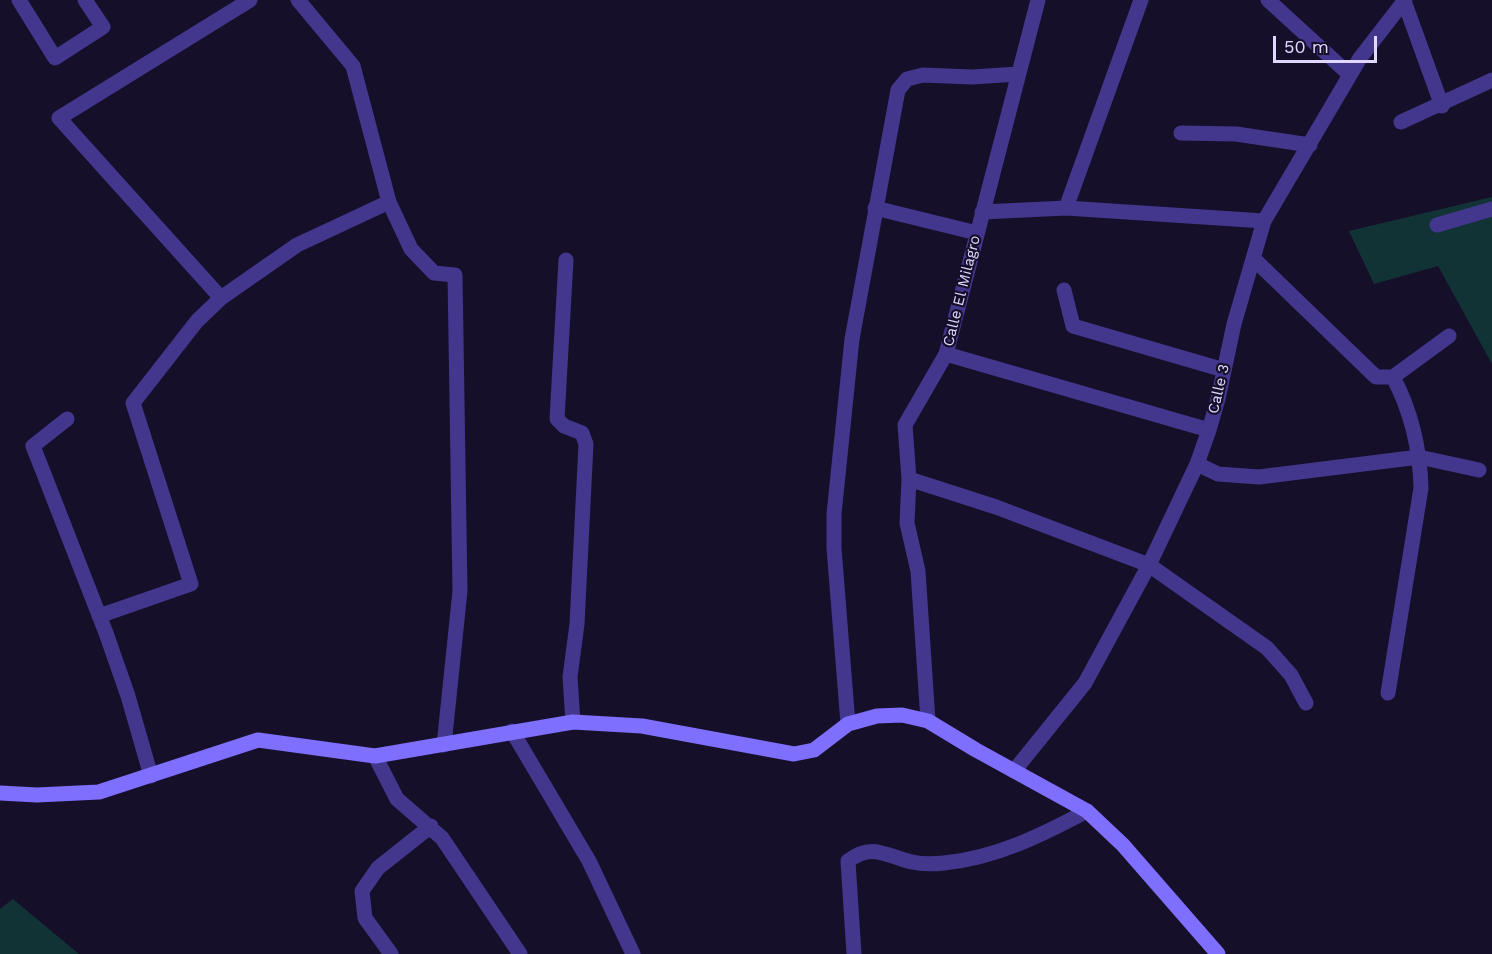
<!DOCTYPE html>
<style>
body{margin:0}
#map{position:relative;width:1492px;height:954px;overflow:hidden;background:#160f2a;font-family:"Work Sans",sans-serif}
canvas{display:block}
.scale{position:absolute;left:1273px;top:36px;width:104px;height:27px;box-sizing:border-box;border:3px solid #e0d8ff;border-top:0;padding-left:8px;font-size:18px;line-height:21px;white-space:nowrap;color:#e0d8ff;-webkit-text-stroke:4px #160f2a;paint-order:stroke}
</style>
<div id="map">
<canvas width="1492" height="954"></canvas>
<div class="scale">50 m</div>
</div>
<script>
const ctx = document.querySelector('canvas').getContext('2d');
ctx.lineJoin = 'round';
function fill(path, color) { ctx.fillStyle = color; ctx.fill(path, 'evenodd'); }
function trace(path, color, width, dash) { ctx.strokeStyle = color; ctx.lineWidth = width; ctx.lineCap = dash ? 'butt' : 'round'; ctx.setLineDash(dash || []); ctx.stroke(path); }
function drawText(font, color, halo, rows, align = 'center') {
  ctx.font = font + ' "Work Sans",sans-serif'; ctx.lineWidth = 4.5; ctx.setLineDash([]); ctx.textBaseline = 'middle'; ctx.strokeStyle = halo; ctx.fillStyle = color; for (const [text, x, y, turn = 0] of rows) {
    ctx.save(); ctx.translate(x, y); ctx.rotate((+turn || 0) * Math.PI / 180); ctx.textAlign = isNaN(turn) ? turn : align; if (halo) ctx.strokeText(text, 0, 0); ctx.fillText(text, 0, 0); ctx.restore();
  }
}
fill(new Path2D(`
 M1492,197v167l-54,-98 -64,18 -25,-53z
 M13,899l66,55h-79v-45z`), '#123335');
trace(new Path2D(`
 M19,0l36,58 48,-31 -18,-27
 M250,0l-191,118 162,180 76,-53 92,-43
 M298,0l55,66 36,136 22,47 23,24 21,2 5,316 -16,154
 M1268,0l82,75
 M1404,1l38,105
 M1401,122l91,-42
 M1181,133l55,1 74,11
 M875,208l102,25
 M1066,208l75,-208
 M982,212l84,-4 198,13
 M1437,225l55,-16
 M566,260l-9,159 7,7 18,7 4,11 -9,180 -7,53 3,45
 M1255,260l121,117h17l56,-41
 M1064,290l9,36 151,44
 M946,354l263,76
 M67,419l-34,27 73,187 22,63 23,80
 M1197,464l21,10 41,3 160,-20 60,13
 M909,479l87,28 153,58 118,83 24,27 15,28
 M99,616l92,-32 -58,-181 64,-82 24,-23
 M1388,693l33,-205c-1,-39 -10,-77 -28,-111
 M928,721l-10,-150 -11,-48 2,-44 -4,-54 41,-71 92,-354
 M848,724l-14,-176v-34l18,-175 46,-249 9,-11 16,-4 49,2 46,-3
 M512,731l77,130 44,93
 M375,756l22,43 45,39 78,116
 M1014,771l71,-88 64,-118 48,-101 12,-34 9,-31 16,-75 30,-103 96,-163 45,-58
 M391,954l-26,-36 -3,-27 16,-23 53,-42
 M854,954l-6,-93c24,-19 38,-5 64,1 9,2 23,2 32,1 52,-5 98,-28 143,-52`), '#42378c', 15);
trace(new Path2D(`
 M0,793l37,2 62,-3 159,-52 117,16 198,-34 69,4 152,28 20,-4 34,-26 29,-8 25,-1 26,6 48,29 111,61 36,34 95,109`), '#7f6fff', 15);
drawText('15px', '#e0d8ff', '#160f2a', [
 ["Calle El Milagro",962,291,-76],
 ["Calle 3",1219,389,-77]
]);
</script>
